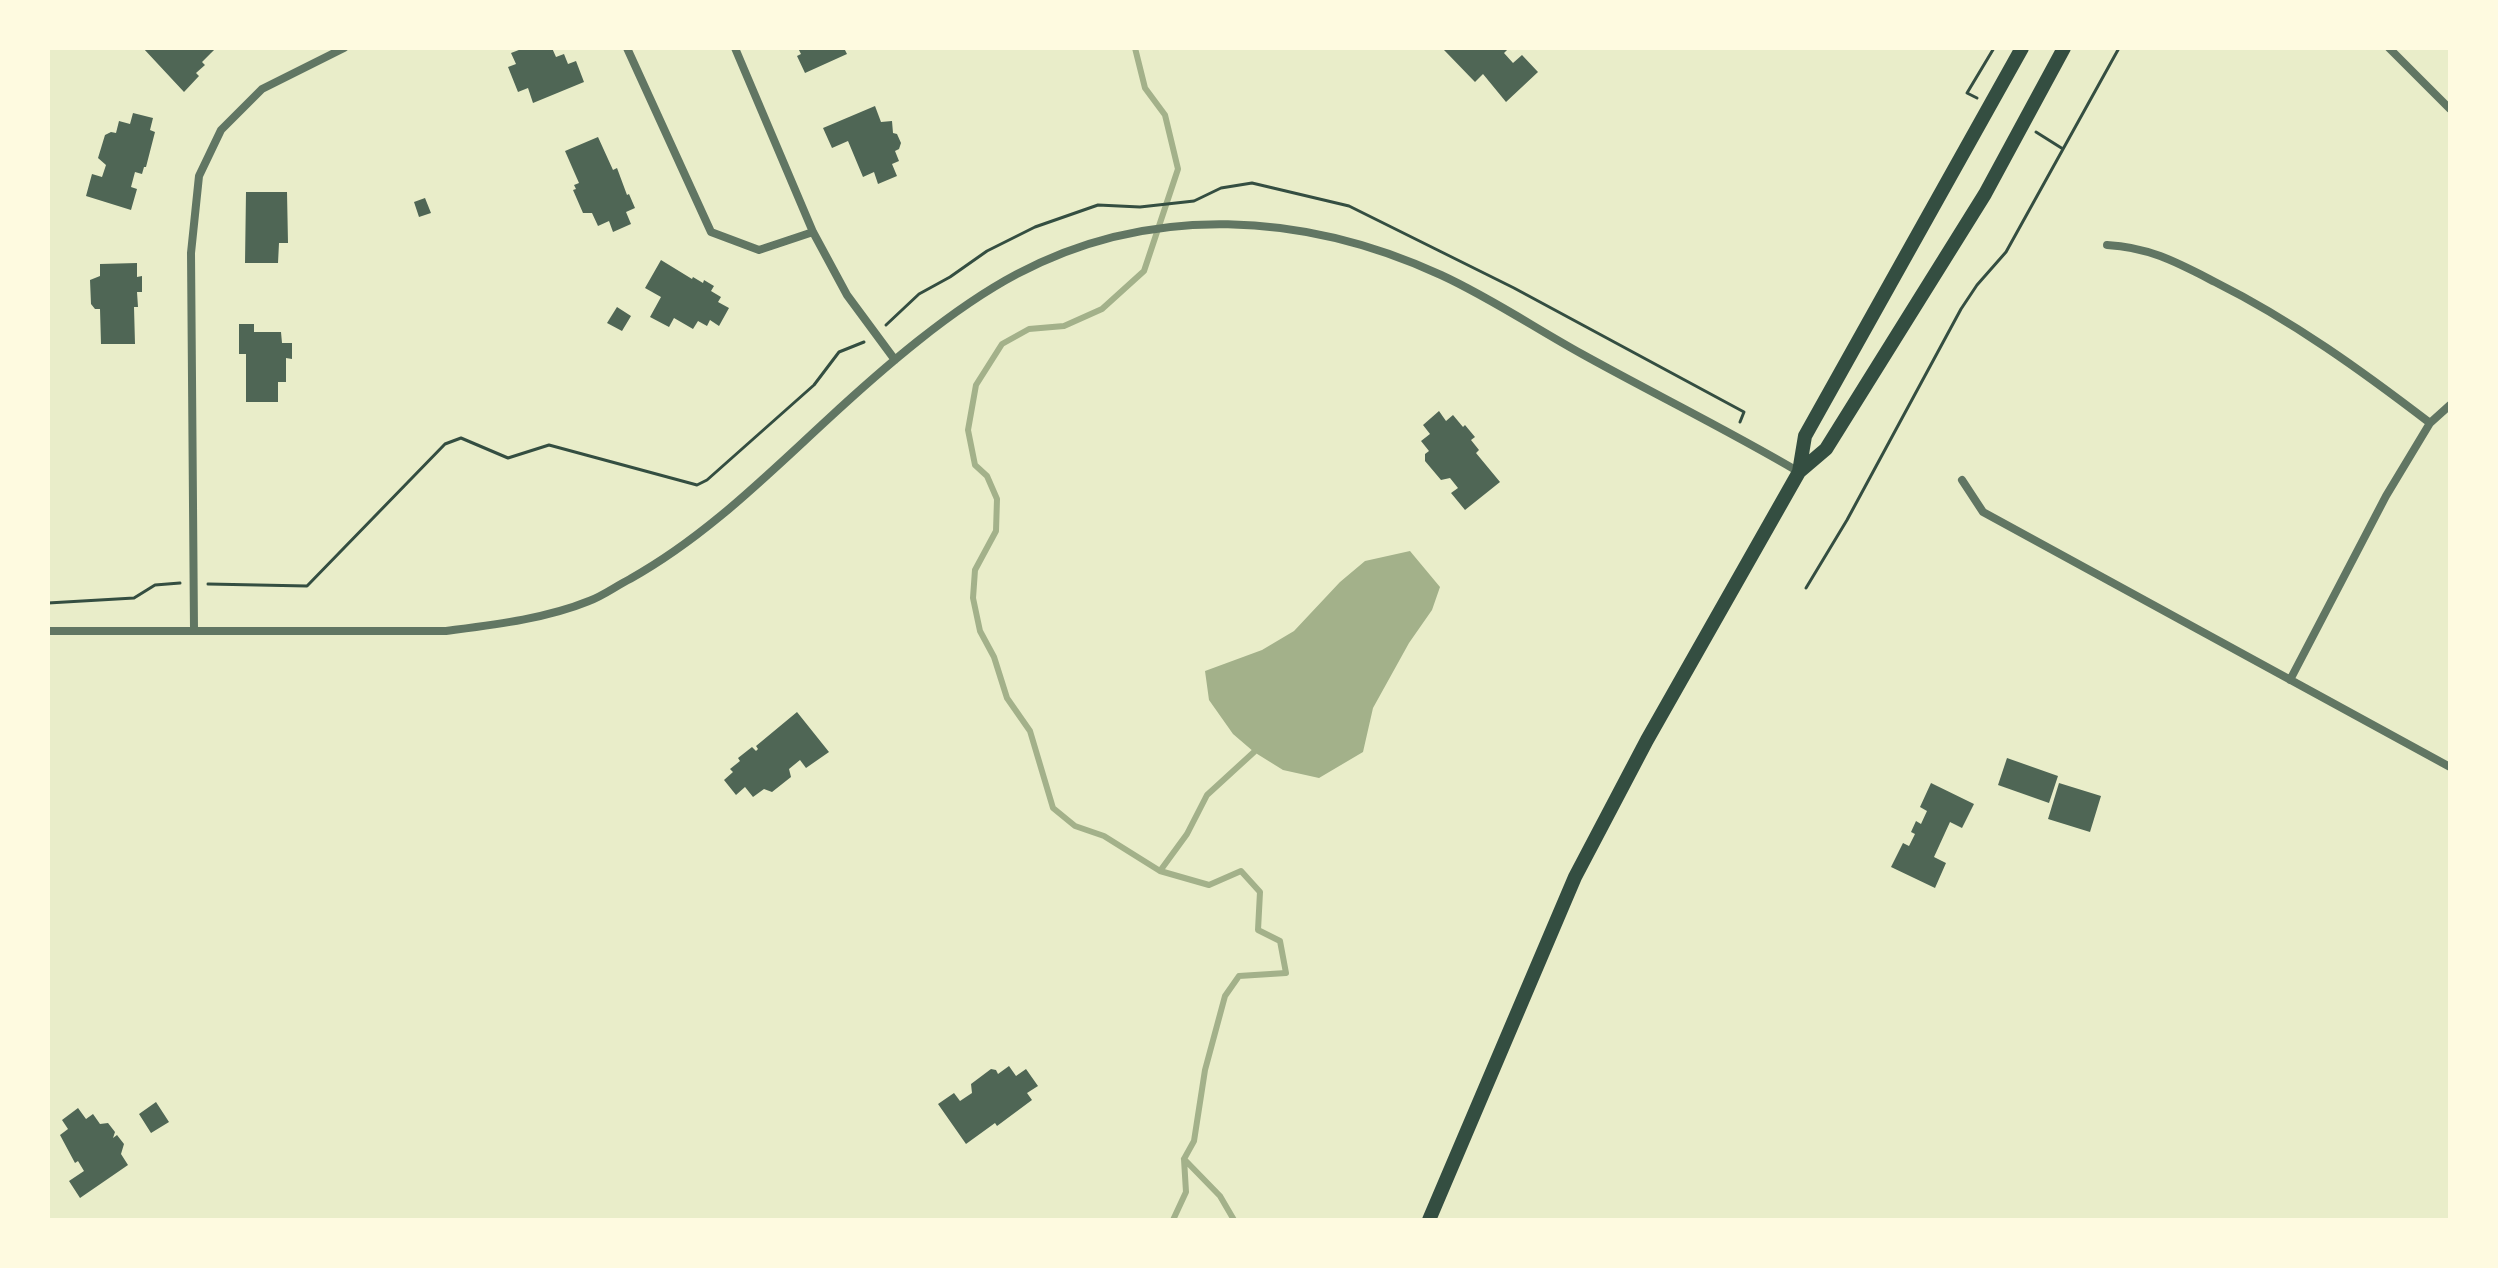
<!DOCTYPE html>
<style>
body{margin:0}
#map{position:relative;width:2498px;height:1268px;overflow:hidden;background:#e9edc9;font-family:"Varela Round",sans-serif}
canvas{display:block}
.frame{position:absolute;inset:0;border:50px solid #fefae0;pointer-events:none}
</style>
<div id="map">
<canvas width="2498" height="1268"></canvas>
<div class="frame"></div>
</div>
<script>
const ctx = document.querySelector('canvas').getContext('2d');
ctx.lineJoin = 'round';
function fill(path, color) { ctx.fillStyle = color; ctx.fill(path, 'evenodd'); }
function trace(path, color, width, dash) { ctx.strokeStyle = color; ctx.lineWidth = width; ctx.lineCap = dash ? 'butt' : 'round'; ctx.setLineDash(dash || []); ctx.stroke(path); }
fill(new Path2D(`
 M1410,551l30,36 -8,23 -23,33 -36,65 -10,44 -44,26 -36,-8 -29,-18 -21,-18 -24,-34 -4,-29 57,-21 32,-19 46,-49 25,-21z`), '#a3b18a');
trace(new Path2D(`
 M1135,48l10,40 20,27 13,54 -34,102 -42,38 -38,17 -35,3 -27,15 -26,41 -8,45 7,35 12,11 10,23 -1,32 -21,39 -2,28 7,33 14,26 13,41 23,33 23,77 22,18 29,10 56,35 49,14 32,-14 19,21 -2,38 22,11 6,32 -47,3 -14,20 -20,74 -11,71 -10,18 2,33 -13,28
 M1160,871l27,-37 20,-39 47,-43
 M1184,1159l36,37 14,24`), '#a3b18a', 6);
fill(new Path2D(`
 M143,48h73l-14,14 3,3 -9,8 3,3 -15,16z
 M524,48h28l4,9 8,-3 4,10 8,-3 8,21 -51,21 -5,-15 -10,4 -10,-25 8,-3 -5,-11z
 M798,48h46l3,6 -42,19 -8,-17 4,-2z
 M1445,48h64l-5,5 9,10 9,-8 16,17 -32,30 -23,-28 -8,8 -31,-32z
 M875,106l6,16 11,-1 1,12 4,1 4,9 -2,6 -4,2 4,10 -7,3 5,12 -19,8 -4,-12 -11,5 -15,-36 -16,7 -9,-20z
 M133,113l20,5 -3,12 5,2 -9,35h-2l-2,7 -7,-2 -4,15 6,2 -6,21 -45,-14 6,-22 10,3 4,-12 -8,-7 7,-23 6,-3 5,1 3,-12 11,3z
 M598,137l15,33 4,-2 10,27 2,-1 6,14 -9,4 5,12 -18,8 -4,-11 -11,5 -6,-13h-9l-10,-23 3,-1 -2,-4 5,-2 -14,-32z
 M246,192h41l1,51h-9l-1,20h-33z
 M425,198l6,15 -12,4 -5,-15z
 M661,260l31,19 1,-2 10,6 1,-3 10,6 -3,5 10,6 -3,5 11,6 -10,18 -9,-6 -3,6 -9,-5 -5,8 -19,-11 -5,9 -19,-10 11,-20 -16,-9z
 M137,263v14l5,-1v16h-5l1,15h-4l1,37h-34l-1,-35h-5l-4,-5 -1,-24 10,-4v-12z
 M617,307l14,9 -9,15 -15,-8z
 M239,324h15v8h27l1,11h10v16l-6,-1v24h-8v20h-32v-48h-7z
 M1439,411l7,10 7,-6 10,12 2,-2 10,12 -4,3 8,10 -3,3 24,29 -35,28 -14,-17 7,-5 -8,-10 -9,2 -16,-19v-7l4,-3 -8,-10 9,-7 -7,-9z
 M797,712l32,40 -23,16 -6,-8 -11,9 2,8 -19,15 -8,-3 -11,8 -8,-10 -9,8 -12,-15 9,-8 -3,-3 10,-8 -2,-3 14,-11 4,4 2,-2 -2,-3z
 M2007,758l51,18 -9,27 -51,-18z
 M1931,783l43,21 -12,24 -12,-6 -16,35 12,6 -11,25 -44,-21 12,-24 6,3 6,-12 -4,-2 5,-11 5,3 6,-13 -7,-4z
 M2059,783l42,13 -11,36 -42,-13z
 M1009,1066l7,10 10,-7 12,17 -11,7 5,7 -35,26 -2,-3 -29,21 -28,-40 16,-11 6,8 12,-8 -1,-9 20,-15 5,1 2,4z
 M156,1102l13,20 -18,11 -12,-19z
 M78,1108l8,11 7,-5 7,10 8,-1 7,9 -2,6 4,-3 7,9 -3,10 7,11 -48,33 -11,-17 15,-10 -6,-10 -3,2 -15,-28 8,-6 -6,-9z`), '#4f6655');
trace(new Path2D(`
 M1977,98l-10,-5 27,-45
 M2036,132l27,17
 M886,325l33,-31 31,-17 37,-26 48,-24 63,-22 42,2 54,-6 27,-13 31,-5 97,23 165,82 230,124 -4,10
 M208,584l99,2 138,-142 16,-6 47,20 41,-13 148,40 10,-5 107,-95 25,-33 25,-10
 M1806,588l41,-68 114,-211 16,-24 29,-33 113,-204
 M48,603l86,-5 21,-13 25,-2`), '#344e41', 3);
trace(new Path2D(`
 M627,48l84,184 48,18 54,-18
 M735,48l78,184 34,63 48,65
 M2389,48l61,61
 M2107,245c42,2 71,18 108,37 78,39 147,89 215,141
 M1962,480l21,32 467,255
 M194,630l-3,-377 8,-77 22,-46 41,-41 82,-41
 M48,631h398c46,-6 99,-12 143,-30 14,-5 27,-15 41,-22 75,-42 134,-101 197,-159 55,-51 124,-111 190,-146 134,-71 287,-62 424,1 48,22 94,53 141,79 72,40 146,76 217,118
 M2290,680l96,-184 44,-73 20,-18`), '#617663', 8);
trace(new Path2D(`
 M1799,472l6,-36 217,-388
 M1429,1220l146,-343 72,-137 152,-268 27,-23 159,-255 79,-146`), '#344e41', 14);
</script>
